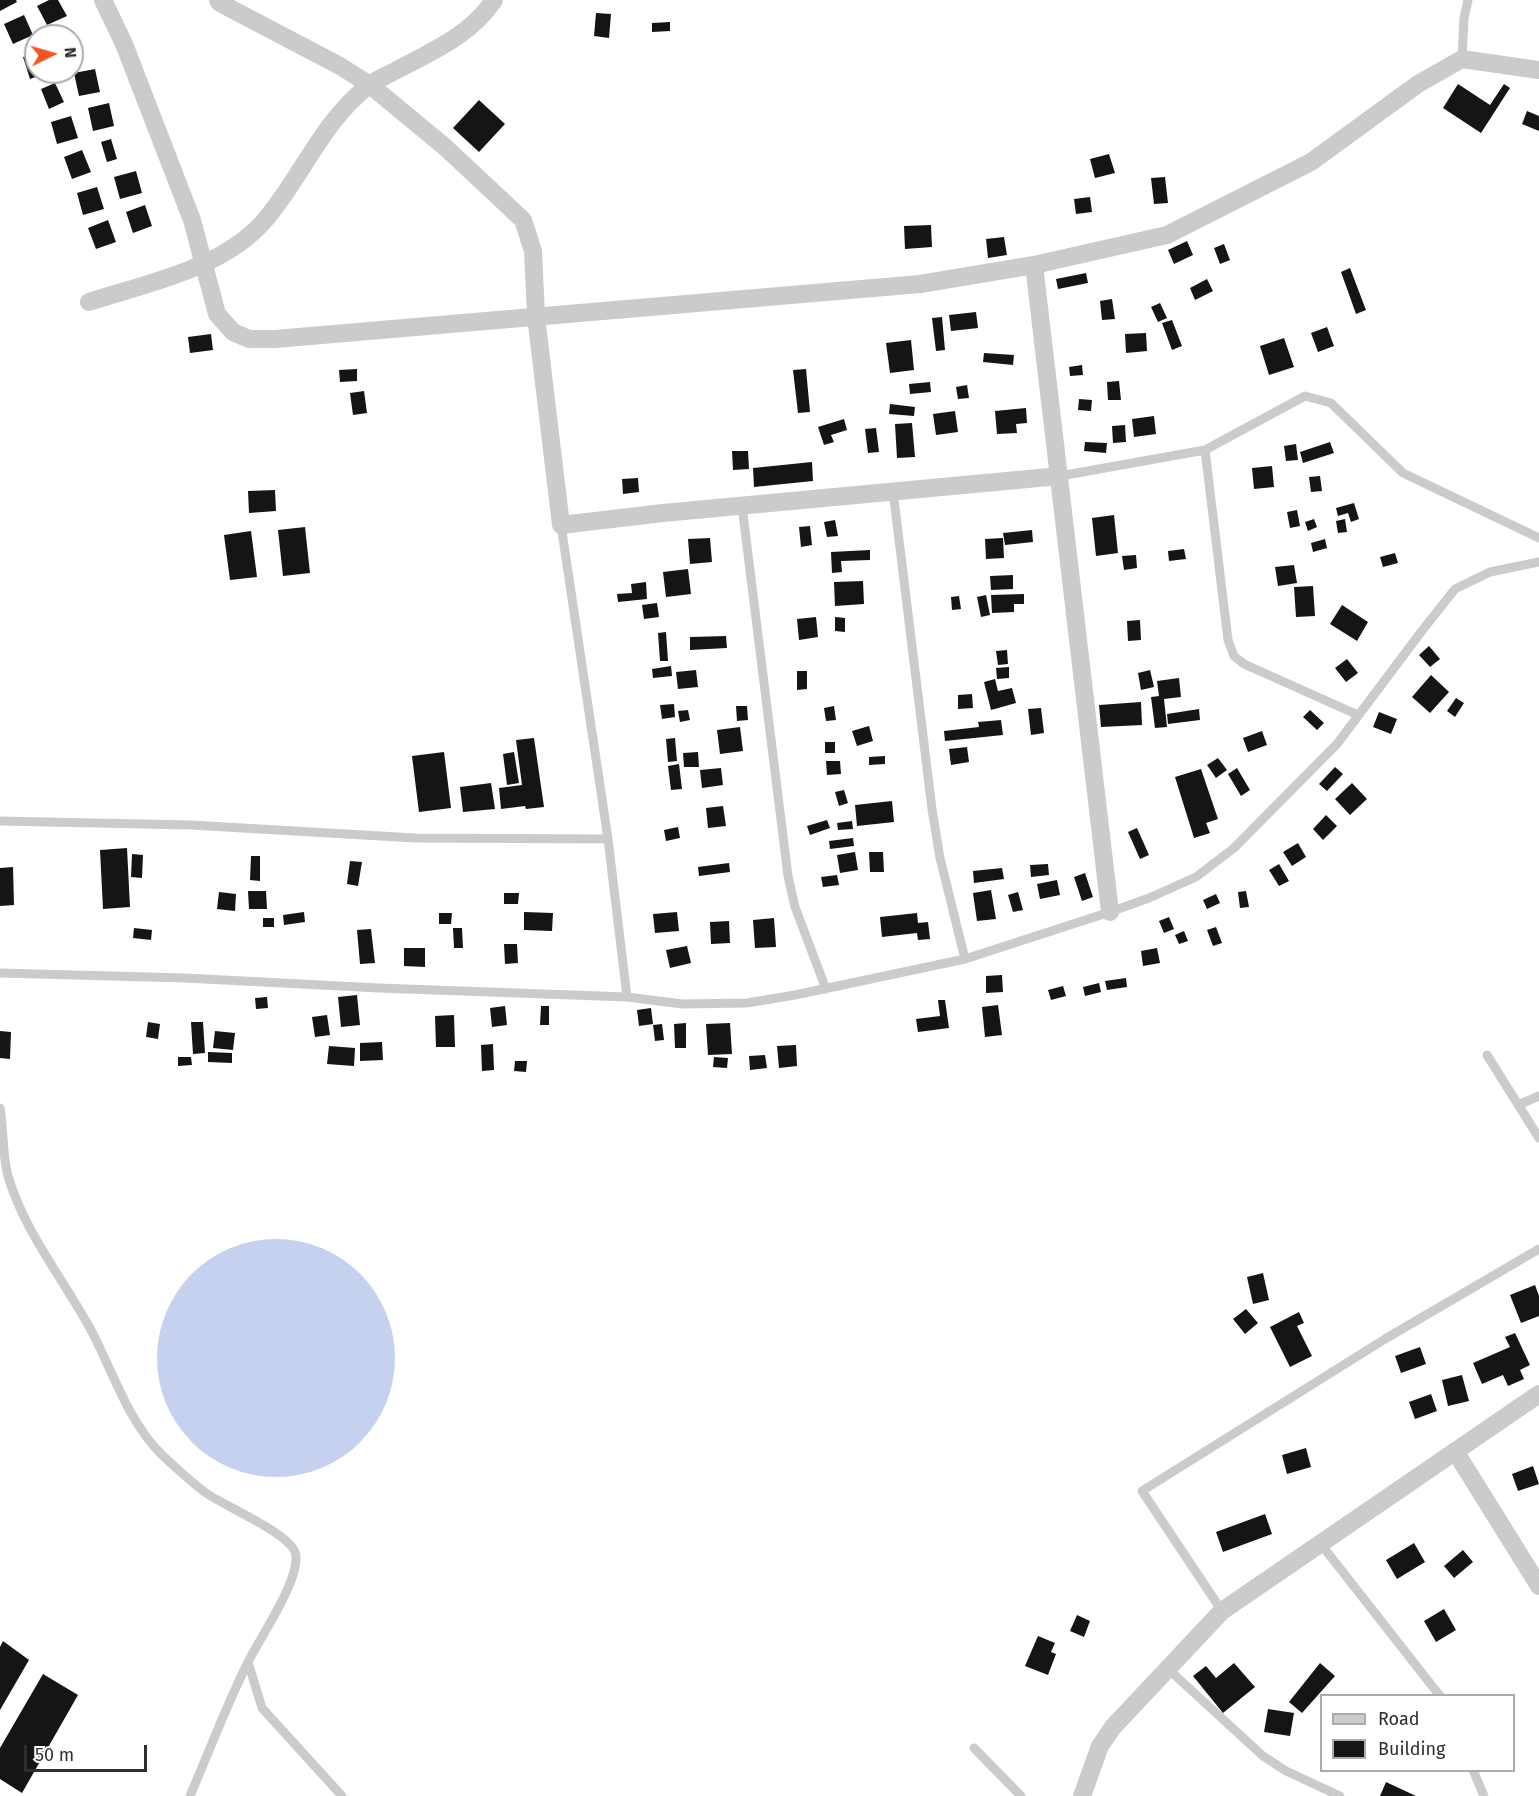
<!DOCTYPE html>
<style>
body{margin:0}
#map{position:relative;width:1539px;height:1796px;overflow:hidden;background:#fff;font-family:"Fira Sans",sans-serif}
canvas{display:block}
.legend{position:absolute;left:1320px;top:1694px;width:195px;height:78px;box-sizing:border-box;background:#fff;border:2px solid #ababab;margin:0;padding:8px 10px;list-style:none;font-size:18px;color:#2e2e2e}
.legend li{display:flex;align-items:center;gap:12px;height:30px}
.legend b{width:30px;border:2px solid #ababab}
.north{position:absolute;left:24px;top:24px;width:60px;height:60px;box-sizing:border-box;background:#fff;border:2px solid #ababab;border-radius:50%;rotate:85deg;font-size:16px;font-weight:700;line-height:24px;text-align:center;color:#2e2e2e}
.north::after{content:'';display:block;margin:auto;width:21px;height:27px;background:#f05625;clip-path:polygon(50% 0,100% 100%,50% 72%,0 100%)}
.scale{position:absolute;left:24px;top:1745px;width:123px;height:27px;box-sizing:border-box;border:3px solid #2e2e2e;border-top:0;padding-left:8px;font-size:18px;line-height:21px;white-space:nowrap;color:#2e2e2e;-webkit-text-stroke:4px #fff;paint-order:stroke}
</style>
<div id="map">
<canvas width="1539" height="1796"></canvas>
<ul class="legend">
<li><b style="height:8px;background:#cbcbcb"></b>Road</li>
<li><b style="height:16px;background:#151515"></b>Building</li>
</ul>
<div class="north">N</div>
<div class="scale">50 m</div>
</div>
<script>
const ctx = document.querySelector('canvas').getContext('2d');
ctx.lineJoin = 'round';
function fill(path, color) { ctx.fillStyle = color; ctx.fill(path, 'evenodd'); }
function trace(path, color, width, dash) { ctx.strokeStyle = color; ctx.lineWidth = width; ctx.lineCap = dash ? 'butt' : 'round'; ctx.setLineDash(dash || []); ctx.stroke(path); }
fill(new Path2D(`
 M157 1358a119 119 0 1 1 238 0a119 119 0 1 1-238 0Z`), '#c5d1ee');
fill(new Path2D(`
 M0,0h16l1,2 -17,9z
 M49,0h9l9,16 -20,9 -10,-19z
 M596,13l15,1 -2,24 -15,-2z
 M24,15l9,20 -20,9 -9,-20z
 M670,22v9l-18,1v-9z
 M75,37l7,21 -10,3v-23z
 M36,53v19h13l-19,7 -7,-22z
 M95,69l5,23 -21,4 -5,-23z
 M55,83l9,19 -15,7 -8,-20z
 M1458,84l32,21 14,-21 6,4 -29,45 -38,-25z
 M479,100l26,24 -26,28 -26,-24z
 M109,103l5,23 -21,5 -5,-23z
 M1527,111l12,5v15l-17,-7z
 M71,116l7,22 -21,6 -6,-22z
 M111,139l6,20 -10,3 -6,-20z
 M82,150l9,22 -19,7 -8,-22z
 M1109,154l6,19 -20,5 -5,-19z
 M136,171l6,22 -22,6 -6,-22z
 M1165,177l3,26 -14,1 -3,-26z
 M97,187l7,22 -21,6 -6,-22z
 M1090,197l2,15 -16,2 -2,-15z
 M145,205l7,21 -19,7 -7,-21z
 M108,220l8,22 -20,7 -8,-21z
 M931,225l1,22 -27,2 -1,-23z
 M1004,237l3,18 -19,3 -2,-19z
 M1187,241l6,14 -19,9 -6,-14z
 M1224,244l6,16 -10,4 -6,-16z
 M1350,268l16,42 -10,4 -15,-42z
 M1086,273l2,10 -30,6 -2,-10z
 M1207,279l6,12 -18,9 -5,-12z
 M1112,299l3,20 -13,1 -2,-19z
 M1160,303l7,15 -9,4 -7,-15z
 M976,312l2,16 -27,3 -2,-16z
 M942,317l3,33 -9,1 -4,-33z
 M1172,320l10,26 -10,4 -10,-27z
 M1327,327l7,19 -16,6 -7,-19z
 M1146,333l1,18 -21,2 -1,-19z
 M211,334l2,16 -23,3 -2,-16z
 M1284,338l10,29 -25,8 -9,-29z
 M911,340l3,30 -24,3 -4,-30z
 M984,353l30,2 -1,10 -30,-3z
 M1082,365l1,10 -13,1 -1,-9z
 M357,369v12l-17,1 -1,-12z
 M806,369l4,43 -12,1 -5,-43z
 M1119,381l2,19h-13l-1,-18z
 M930,382l1,10 -21,2 -1,-10z
 M967,385l2,13 -11,1 -2,-12z
 M364,391l3,22 -14,2 -3,-22z
 M1079,399l13,1 -1,11 -13,-1z
 M890,404l25,3 -1,9 -25,-2z
 M1026,408l1,15 -11,1 1,9 -20,1 -2,-23z
 M955,411l3,21 -22,3 -3,-21z
 M1154,416l2,18 -22,3 -2,-18z
 M844,419l3,11 -16,5 3,7 -10,3 -6,-18z
 M912,423l3,34 -18,1 -2,-34z
 M1125,425l1,17 -13,1 -1,-17z
 M876,428l3,24 -11,1 -3,-24z
 M1085,442l22,1 -1,10 -22,-2z
 M1330,442l4,11 -31,10 -3,-11z
 M1296,444l2,16 -12,1 -2,-15z
 M732,451h16l1,18 -16,1z
 M812,462l1,19 -59,6 -1,-19z
 M1272,466l2,21 -20,2 -2,-21z
 M1320,476l2,15 -11,1 -2,-15z
 M638,478l1,14 -16,2 -1,-15z
 M275,490l1,21 -27,2 -1,-22z
 M1354,503l5,16 -8,3 -3,-9 -10,3 -2,-8z
 M1297,510l3,16 -10,2 -3,-16z
 M1114,515l4,38 -22,3 -4,-38z
 M1314,519l3,8 -9,4 -3,-9z
 M1345,519l2,13 -9,1 -2,-12z
 M835,520l3,16 -11,1 -3,-15z
 M810,526l2,19 -11,2 -2,-20z
 M305,527l5,46 -27,3 -5,-46z
 M1032,530l1,12 -28,3 -2,-12z
 M251,531l6,46 -27,3 -6,-45z
 M710,538l2,24 -22,2 -2,-25z
 M1003,538l1,20 -18,1 -1,-20z
 M1325,539l2,9 -14,4 -2,-9z
 M1184,549l2,10 -17,2 -1,-10z
 M870,550v10l-29,1 1,11 -10,1 -1,-21z
 M1395,553l3,10 -15,4 -3,-10z
 M1136,555l1,13 -13,2 -2,-14z
 M1294,565l3,18 -19,3 -3,-19z
 M688,569l3,25 -25,3 -3,-25z
 M1013,575v14l-22,1 -1,-14z
 M863,581l1,23 -29,2 -1,-24z
 M646,582l1,17 -29,3 -1,-8 15,-1 -1,-9z
 M1313,586l2,30 -19,1 -2,-30z
 M1024,594v10h-10v8l-22,1 -1,-18z
 M986,595l4,20 -9,2 -4,-20z
 M959,596l2,13 -9,1 -1,-13z
 M657,603l2,14 -15,2 -2,-14z
 M1342,605l26,17 -11,19 -27,-17z
 M816,617l2,20 -19,3 -2,-21z
 M835,617l10,1v14l-10,-1z
 M1140,620l1,20 -13,1 -1,-20z
 M666,632l2,29h-8l-2,-28z
 M726,636l1,12 -37,2v-13z
 M1429,646l11,13 -10,8 -11,-12z
 M1007,650l1,14 -10,1 -2,-14z
 M1347,659l11,14 -12,9 -11,-14z
 M671,666l1,10 -19,2 -1,-9z
 M1009,667v11l-12,1 -1,-11z
 M696,670l2,17 -20,2 -2,-17z
 M1150,670l4,17 -13,3 -3,-17z
 M797,671h10v18l-10,1z
 M1431,675l18,17 -19,21 -18,-16z
 M1179,678l2,19 -17,2 3,28 -12,1 -4,-31 8,-1 -2,-15z
 M995,679l3,12 14,-3 4,15 -25,7 -7,-28z
 M972,694l1,14 -15,1v-14z
 M1456,698l8,5 -9,14 -8,-6z
 M1141,702l1,23 -41,2 -2,-22z
 M674,704l1,13 -13,2 -2,-14z
 M736,706h11l1,14 -11,1z
 M834,706l2,14 -10,1 -2,-13z
 M1041,708l3,25 -13,2 -3,-26z
 M1199,709l1,11 -32,4 -1,-10z
 M688,710l2,10 -10,2 -2,-11z
 M1310,710l14,13 -7,7 -14,-13z
 M1379,712l18,7 -6,15 -18,-7z
 M1001,720l2,15 -58,6 -1,-10 35,-4 -1,-5z
 M869,726l4,15 -16,5 -5,-15z
 M740,727l3,24 -23,3 -3,-24z
 M1262,731l5,14 -19,7 -5,-14z
 M534,738l10,69 -18,2 -1,-3 -24,3 -2,-21 23,-3 -6,-45z
 M675,738l2,23 -9,1 -2,-23z
 M825,742h10v11h-10z
 M967,747l2,15 -18,3 -2,-16z
 M444,752l7,56 -32,4 -7,-56z
 M514,752l5,31 -12,2 -4,-31z
 M698,752l1,15h-15l-1,-14z
 M885,756v8l-16,1v-8z
 M1218,758l9,12 -11,8 -9,-13z
 M826,761h14l1,13 -14,1z
 M679,764l3,25 -11,1 -3,-24z
 M1335,767l8,7 -16,17 -8,-7z
 M721,768l2,17 -21,3 -2,-18z
 M1237,768l13,22 -9,6 -13,-22z
 M1201,769l17,50 -12,4 4,10 -16,5 -19,-61z
 M491,783l4,26 -32,3 -3,-25z
 M1352,783l15,16 -17,16 -15,-16z
 M844,790l4,13 -9,3 -4,-14z
 M892,801l2,21 -37,4 -2,-21z
 M723,806l3,20 -18,2 -2,-20z
 M1326,815l11,11 -14,14 -10,-11z
 M827,820l3,8 -20,7 -3,-9z
 M852,821l1,8 -15,1 -1,-7z
 M678,827l2,11 -14,3 -2,-11z
 M1137,828l12,27 -9,4 -12,-27z
 M853,838l1,8 -24,3 -1,-8z
 M1298,843l8,14 -14,9 -9,-14z
 M127,848l3,59 -27,2 -3,-59z
 M855,852l3,18 -18,3 -3,-18z
 M869,852h14l1,20h-14z
 M132,854l11,1 -1,23 -11,-1z
 M251,856h9v25l-10,-1z
 M350,861l12,1 -4,24 -11,-2z
 M729,863l1,9 -31,4 -1,-9z
 M1048,864l1,11 -18,2 -1,-12z
 M1279,864l10,17 -10,5 -10,-16z
 M13,867l1,38 -14,1v-38z
 M1002,868l2,11 -30,4 -1,-12z
 M1085,873l8,24 -11,4 -8,-24z
 M837,875l2,10 -16,2 -2,-10z
 M1057,880l3,15 -20,4 -3,-15z
 M991,890l5,29 -19,2 -4,-28z
 M248,891h18l1,18h-18z
 M1246,891l3,16 -9,1 -2,-16z
 M219,892l17,2 -1,17 -18,-2z
 M1018,892l5,18 -10,2 -5,-17z
 M504,893h15l-1,11h-14z
 M1216,894l4,9 -13,6 -4,-9z
 M304,912l1,10 -21,3 -1,-10z
 M524,912l29,1 -1,18 -28,-1z
 M677,912l2,19 -24,2 -2,-19z
 M439,913h13l-1,11h-12z
 M917,913l1,10 10,-1 2,17 -12,1 -1,-7 -35,4 -2,-20z
 M1169,917l5,12 -10,4 -5,-12z
 M263,918h11v9h-11z
 M774,918l2,29 -21,1 -2,-28z
 M729,921l1,22 -19,1 -1,-22z
 M1216,927l6,16 -9,3 -6,-16z
 M134,928l18,2 -1,10 -18,-2z
 M453,928h9l1,20h-9z
 M371,929l4,34 -15,1 -3,-34z
 M1184,931l4,10 -9,3 -4,-9z
 M504,944h13l1,19 -13,1z
 M687,946l4,17 -21,5 -4,-18z
 M404,948h21v19l-21,-1z
 M1157,948l3,15 -17,3 -2,-15z
 M1002,975l1,17 -17,1v-17z
 M1126,978l1,9 -20,3 -2,-9z
 M1099,983l2,9 -16,4 -2,-9z
 M1063,986l3,10 -15,4 -3,-10z
 M357,995l3,30 -19,2 -3,-30z
 M267,997l1,11 -12,1 -1,-11z
 M938,1000h7l4,28 -31,4 -2,-13 24,-3z
 M998,1005l4,30 -17,2 -3,-30z
 M505,1006l2,19 -15,2 -2,-19z
 M541,1006h8v19h-9z
 M651,1008l2,16 -14,2 -2,-16z
 M327,1015l3,20 -15,2 -3,-20z
 M454,1015l1,32h-19l-1,-31z
 M148,1022l12,2 -2,15 -12,-2z
 M191,1022h12l2,31 -12,1z
 M686,1023v25h-11l-1,-24z
 M730,1023l2,31 -24,1 -2,-31z
 M662,1024l2,16 -9,1 -2,-16z
 M0,1031l11,1 -1,27 -10,-1z
 M215,1031l20,2 -2,17 -20,-2z
 M382,1042l1,18 -23,1v-18z
 M493,1044l1,26 -12,1 -1,-26z
 M796,1045l1,21 -18,2 -2,-22z
 M329,1046l26,2 -1,18 -27,-2z
 M208,1052l24,1v10l-24,-1z
 M765,1055l2,13 -17,2 -1,-14z
 M178,1057h13l1,8 -14,1z
 M714,1057l14,1 -1,10 -14,-1z
 M515,1061h12l-1,11 -12,-1z
 M1263,1273l6,27 -16,4 -6,-27z
 M1535,1285l4,11v20l-18,7 -11,-28z
 M1246,1309l12,14 -13,11 -12,-15z
 M1299,1312l5,11 -7,3 15,30 -22,11 -20,-40z
 M1515,1333l15,32 -10,5 4,9 -16,7 -5,-11 -21,9 -9,-21 37,-16 -5,-10z
 M1420,1347l6,17 -25,9 -6,-17z
 M1462,1375l7,26 -21,5 -6,-26z
 M1431,1394l6,17 -22,8 -6,-17z
 M1306,1448l5,19 -24,7 -5,-19z
 M1533,1466l6,18 -21,7 -6,-17z
 M1265,1514l7,20 -49,18 -7,-20z
 M1414,1543l11,19 -28,17 -11,-19z
 M1463,1550l10,12 -19,16 -10,-12z
 M1444,1609l12,21 -20,12 -12,-21z
 M1077,1615l13,6 -6,16 -14,-6z
 M1038,1636l17,7 -4,9 5,2 -8,21 -23,-9z
 M3,1641l26,19 -29,50v-63z
 M1234,1663l21,24 -32,26 -30,-37 13,-10 10,12z
 M1320,1663l15,13 -33,37 -13,-11z
 M43,1674l35,21 -56,98 -22,-14v-31z
 M1268,1709l26,4 -4,23 -26,-4z
 M1386,1782l30,14h-36z`), '#151515');
trace(new Path2D(`
 M1462,59l2,-41 4,-18
 M1205,450l23,190 6,16 10,8 114,51
 M1060,476l145,-26 100,-54 26,7 72,70 136,65
 M893,491l39,318 8,49 25,101
 M742,506l46,370 7,31 31,82
 M561,525l47,314 19,158
 M0,821l191,4 224,13 193,1
 M0,973l185,5 194,10 248,9 56,7 64,-1 48,-8 170,-36 145,-47 39,-14 47,-21 38,-29 103,-104 84,-112 34,-43 35,-17 49,-10
 M1487,1055l52,83
 M1518,1105l21,-9
 M0,1108c4,23 2,46 8,68 16,56 57,105 84,156 21,40 36,89 69,122 14,13 29,27 45,39 18,13 89,42 90,63 2,27 -35,80 -48,106 -22,44 -39,90 -58,134
 M1320,1543l120,153
 M1222,1611l-80,-120 243,-152 154,-90
 M248,1662l14,46 80,88
 M1167,1668l96,88 23,15 54,25
 M974,1748l47,48
 M1473,1770l11,26`), '#cbcbcb', 9);
trace(new Path2D(`
 M103,0l21,44 68,176 25,94 16,18 16,7h26l645,-55 114,-19 133,-30 144,-73 107,-78 44,-25 77,11
 M218,0l2,3 120,63 30,19 75,62 78,73 10,31 3,65 25,209 102,-12 397,-37
 M1034,265l76,647
 M89,302c58,-19 134,-33 176,-82 36,-42 57,-98 102,-133 8,-7 19,-11 28,-16 36,-19 76,-36 99,-71
 M1455,1451l84,135
 M1082,1796l18,-50 13,-19 109,-116 317,-217`), '#cbcbcb', 18);
</script>
